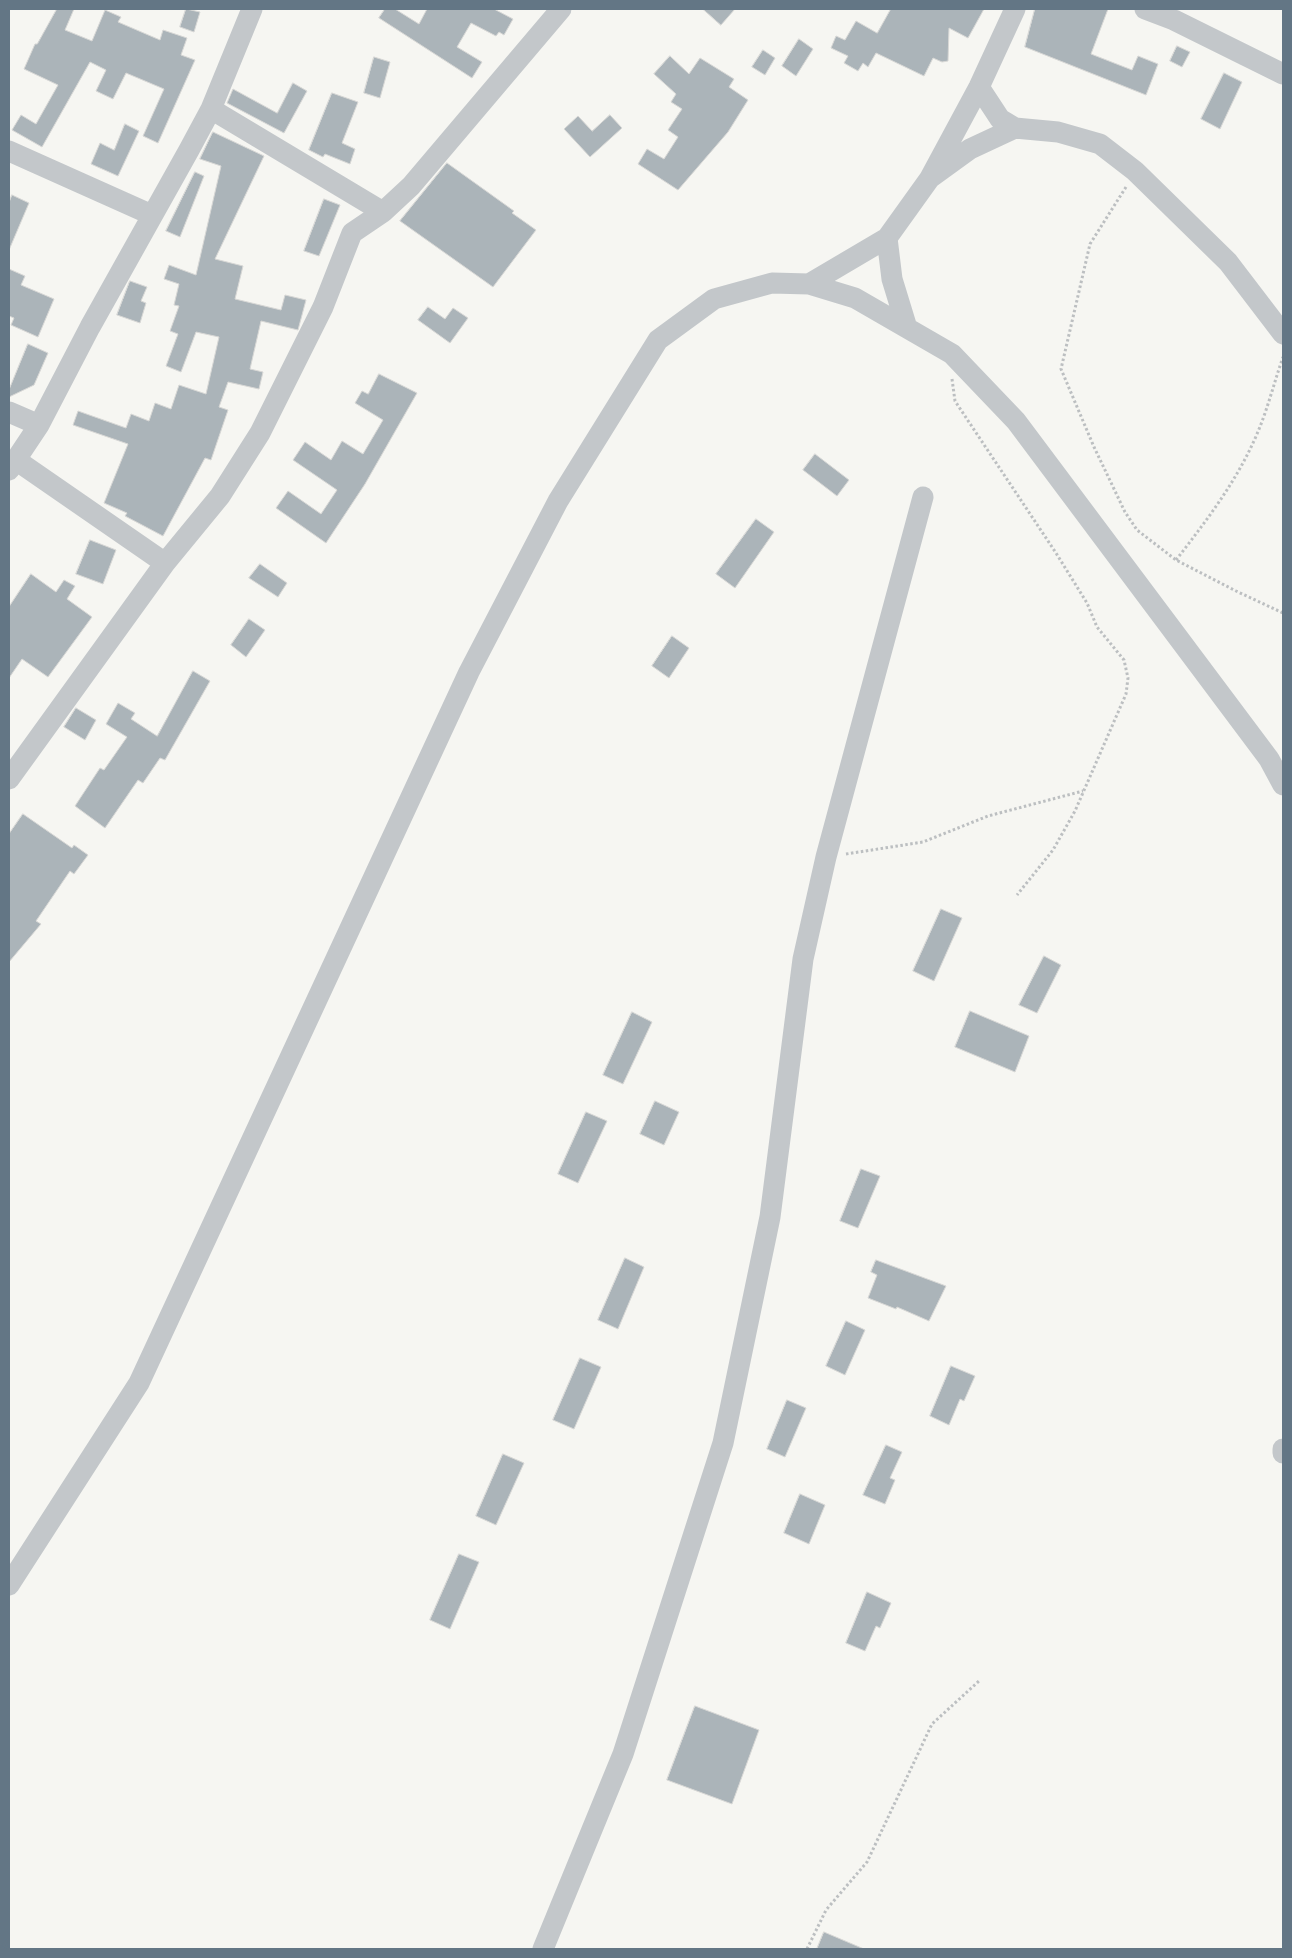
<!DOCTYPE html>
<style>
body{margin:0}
#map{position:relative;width:1292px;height:1958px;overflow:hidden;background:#f6f6f2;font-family:"Asap Condensed",sans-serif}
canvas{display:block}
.frame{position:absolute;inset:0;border:10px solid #637685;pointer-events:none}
</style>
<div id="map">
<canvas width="1292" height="1958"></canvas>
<div class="frame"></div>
</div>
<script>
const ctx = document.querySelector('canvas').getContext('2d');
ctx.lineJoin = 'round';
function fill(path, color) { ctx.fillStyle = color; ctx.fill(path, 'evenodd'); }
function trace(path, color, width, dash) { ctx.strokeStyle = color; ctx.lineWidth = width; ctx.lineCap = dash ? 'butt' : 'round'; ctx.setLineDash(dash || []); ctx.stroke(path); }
const building = new Path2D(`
 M57,9h17l-9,21 27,11 13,-31 16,7 -3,5 42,18 3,-10 24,8 -6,17 14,5 -37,83 -15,-7 21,-47 -38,-16 -13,26 -17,-8 10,-21 -16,-8 -48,85 -30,-17 9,-15 15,9 22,-39 -34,-16 11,-25h2z
 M186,9l14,3 -6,20 -14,-5z
 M385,9h10l24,15 8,-15h67l19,10 -9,16 -5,-3 -3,4 -25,-13 -14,24 25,15 -10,16 -93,-60z
 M703,9h32l-14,16z
 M891,9h93l-16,29 -19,-10 -1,33 -6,1 -9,-4 -9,18 -48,-23 -8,14 -5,-4 -5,8 -14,-8 4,-7 -17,-8 5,-12 9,4 11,-19 21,12z
 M1035,9h73l-17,45 41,16 6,-14 20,8 -12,31 -121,-48z
 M799,39l14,10 -17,27 -14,-10z
 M1177,46l13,6 -8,15 -12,-6z
 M763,50l12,8 -10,17 -13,-8z
 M670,56l19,18 11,-16 34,21 -5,8 19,13 -20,32 -50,58 -40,-26 9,-15 17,10 14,-22 -10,-7 14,-21 -11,-7 5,-8 -22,-20z
 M374,57l16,5 -10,36 -16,-5z
 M1224,73l18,9 -22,47 -19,-10z
 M293,83l14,8 -23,42 -57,-30 6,-14 44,24z
 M332,93l26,9 -16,41 13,6 -5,15 -25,-10 -2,3 -14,-7z
 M610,115l12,13 -32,29 -26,-28 14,-13 14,15z
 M125,124l14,7 -21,45 -27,-12 9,-21 14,7z
 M213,132l51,24 -49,103 28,7 -8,33 46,11 4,-15 21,5 -8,30 -37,-9 -11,48 13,3 -4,17 -31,-7 -9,25 9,3 -17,50 -6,-2 -42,78 -38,-20 2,-3 -23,-10 24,-59 -55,-19 5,-14 48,17 5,-14 18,7 6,-18 16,6 8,-24 27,9 13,-57 -23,-5 -15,40 -15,-6 12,-32 -8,-3 9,-25 -5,-1 5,-21 -15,-5 5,-14 27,10 25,-109 -21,-7z
 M447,163l67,48 -2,2 24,17 -43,57 -93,-66z
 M195,172l9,4 -24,61 -14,-6z
 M12,195l17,8 -20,47v-47z
 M324,199l16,6 -21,51 -15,-5z
 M9,269l16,7 -4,9 33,14 -16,38 -27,-12 3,-7 -5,-2z
 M130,281l17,6 -6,14 5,2 -6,20 -23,-8z
 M428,307l17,12 8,-11 15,10 -18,25 -32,-23z
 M28,344l20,9 -14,32 -25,12v-7z
 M379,374l38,19 -52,91 -39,59 -50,-35 12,-17 33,23 16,-24 -44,-30 12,-18 26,18 11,-19 21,13 20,-34 -28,-17 7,-12 6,3z
 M815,454l34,26 -12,16 -34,-26z
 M756,519l18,13 -39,56 -19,-14z
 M90,540l26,10 -13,34 -27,-10z
 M260,564l27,19 -9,14 -29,-19z
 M31,574l25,18 8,-12 11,6 -8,13 25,18 -44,60 -26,-18 -13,19v-71z
 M249,619l16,11 -19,27 -15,-12z
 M672,636l17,12 -20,30 -17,-12z
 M193,671l17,10 -45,79 -5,-2 -17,25 -5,-3 -33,48 -30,-22 25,-38 4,2 23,-33 -21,-13 12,-21 17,10 -4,6 26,17z
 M76,708l20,12 -11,20 -21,-13z
 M23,814l49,34 2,-3 14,10 -14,19 -4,-3 -34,50 5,3 -32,38v-128z
 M941,909l21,9 -28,63 -21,-10z
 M1044,956l17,9 -24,48 -18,-8z
 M970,1011l59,25 -14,36 -60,-25z
 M632,1012l20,10 -29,62 -20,-9z
 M655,1101l24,11 -15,33 -24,-11z
 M586,1112l21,9 -29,62 -20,-9z
 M861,1169l19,7 -22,52 -18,-7z
 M625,1258l19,9 -26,62 -20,-9z
 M876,1260l70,26 -17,35 -32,-14 -1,2 -28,-11 9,-23 -6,-3z
 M846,1321l19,9 -20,45 -19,-9z
 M580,1358l21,9 -27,62 -21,-9z
 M951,1366l24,10 -11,25 -4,-2 -11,26 -19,-9z
 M787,1400l19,8 -21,49 -18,-8z
 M886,1445l16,7 -12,26 5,2 -10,24 -22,-9z
 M503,1454l21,9 -28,62 -20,-9z
 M800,1494l25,11 -16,39 -25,-11z
 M459,1554l20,8 -29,67 -20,-9z
 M867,1592l24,11 -11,25 -4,-2 -11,25 -19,-8z
 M695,1706l64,24 -27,74 -65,-24z
 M824,1932l40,17h-47z`);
fill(building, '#abb4b9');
trace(building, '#d7d7d5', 1);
trace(new Path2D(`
 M1126,187l-36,57 -29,125 33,78 31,65 12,18 39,30 60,31 47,22
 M952,379l3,22 101,152 31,50 10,24 27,33 4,18 -2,16 -51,117 -22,39 -36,45
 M1176,560c35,-45 69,-90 88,-144 7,-20 12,-39 19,-59
 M846,854l77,-12 65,-26 95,-25
 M807,1949l19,-39 41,-48 65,-138 47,-43`), '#bcbfc1', 3, [2.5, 2.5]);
trace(new Path2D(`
 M1145,9l29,11 109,54
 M979,87l21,32 15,9
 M211,109l172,103 28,-26 150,-177
 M9,151l143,64
 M930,178l40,-29 45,-21 43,4 42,12 35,27 93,91 55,72
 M887,238l5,41 15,49
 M809,284l78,-46 43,-60 49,-91 36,-78
 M9,412l30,13
 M9,470l30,-45 51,-98 99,-177 22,-41 41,-100
 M165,563l55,-67 40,-63 63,-126 29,-74 31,-21
 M9,779l156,-216 -149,-103
 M1283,1449v4
 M9,1585l130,-202 330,-711 89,-171 100,-161 56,-41 58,-16 37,1 46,14 97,56 64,67 253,338 14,26
 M543,1949l80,-195 100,-311 47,-226 33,-258 23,-102 97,-360`), '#c3c7ca', 21);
</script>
